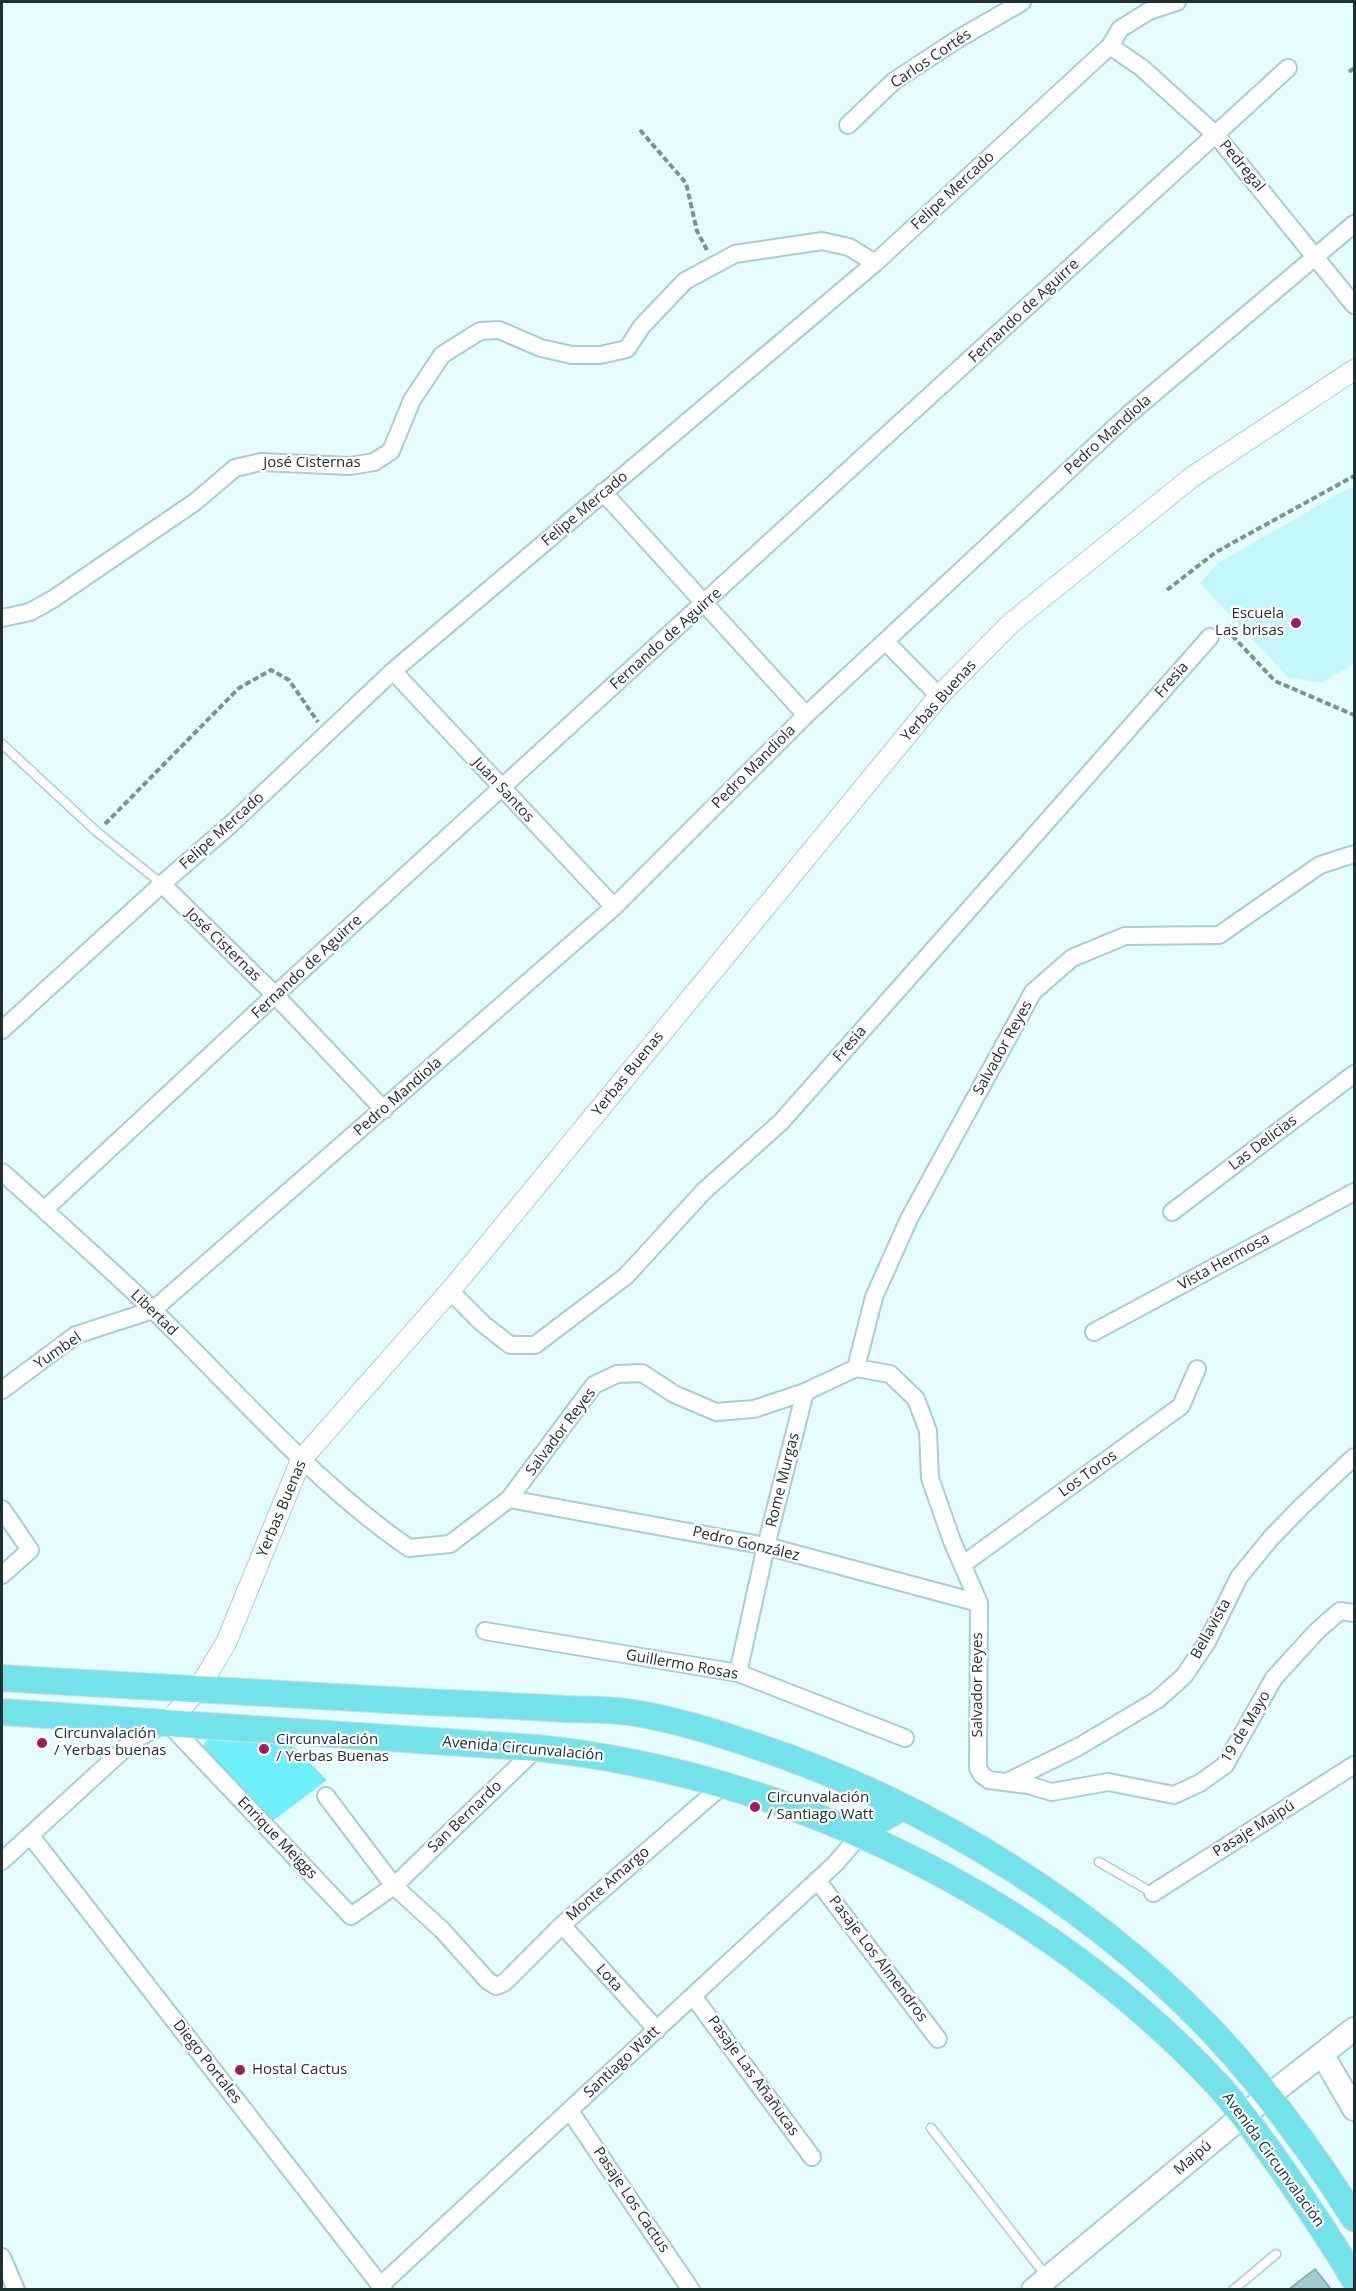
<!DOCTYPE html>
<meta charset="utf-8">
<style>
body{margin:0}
#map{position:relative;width:1356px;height:2291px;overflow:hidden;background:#e5fdff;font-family:"Open Sans",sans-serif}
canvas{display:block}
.frame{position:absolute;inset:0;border:3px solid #203031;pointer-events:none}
</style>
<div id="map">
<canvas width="1356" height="2291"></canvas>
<div class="frame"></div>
</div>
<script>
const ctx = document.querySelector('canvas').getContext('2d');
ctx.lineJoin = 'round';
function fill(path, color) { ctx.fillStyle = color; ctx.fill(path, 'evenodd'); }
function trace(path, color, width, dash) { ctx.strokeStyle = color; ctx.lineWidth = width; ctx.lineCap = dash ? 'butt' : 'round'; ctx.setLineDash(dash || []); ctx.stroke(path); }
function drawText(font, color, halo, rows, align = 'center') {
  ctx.font = font + ' "Open Sans",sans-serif'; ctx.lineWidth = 4.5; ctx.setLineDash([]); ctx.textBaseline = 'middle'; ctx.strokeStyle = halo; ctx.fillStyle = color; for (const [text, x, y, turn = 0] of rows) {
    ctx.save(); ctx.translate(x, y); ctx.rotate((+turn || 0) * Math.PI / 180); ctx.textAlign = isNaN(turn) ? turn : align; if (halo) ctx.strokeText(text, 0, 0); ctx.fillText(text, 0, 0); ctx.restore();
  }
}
fill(new Path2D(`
 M1354,485v179l-33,19 -33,-6 -88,-94 18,-20z`), '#c4f7fc');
fill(new Path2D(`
 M209,1734l76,4 42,42 -57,43 -68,-74z`), '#6feffc');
const building = new Path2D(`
 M1315,2269l16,20h-42z`);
fill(building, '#a3cace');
trace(building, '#7fa5a9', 1.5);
const service = new Path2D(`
 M2,744l95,88 65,52
 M1099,1862l54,31
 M931,2128l116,149
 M1233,2290l43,-36`);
const minor = new Path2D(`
 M1110,46l32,22 74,67 138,170
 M848,125l46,-44 64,-42 64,-37
 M603,492l203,223
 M2,618l28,-6 23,-13 142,-97 40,-34 26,-6 89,4 24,-4 17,-11 21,-51 30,-45 38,-24 19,-1 42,18 31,7h28l27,-6 15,-23 43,-45 50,-27 87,-13 27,6 26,16
 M886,642l53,54
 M393,671l221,236
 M162,884l113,111 109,115
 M2,1030l160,-146 68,-59 163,-154 482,-408 235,-217 10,-17 29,-18 28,-9
 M2,1172c50,45 102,91 151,138 84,81 159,171 256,238l41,-4 59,-45 85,-114 23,-11 25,-1 32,21 42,18 38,-3 51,-17 51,-24 34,6 26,25 12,32 2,47 22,63 27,62 -1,165 4,7 7,5 39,5 24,7 56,-10 66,13 26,-12 25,-18 49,-87 44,-48 22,-19 14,2
 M44,1210l231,-215 1013,-927
 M1172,1212l182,-138
 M450,1291l32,32 28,22h25l91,-69 78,-85 77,-69 429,-485
 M1094,1332l260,-140
 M856,1368l18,-71 35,-78 124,-227 39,-34 53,-22 94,-1 101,-70 34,-11
 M2,1390l74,-55 77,-25 461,-403 192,-192 322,-300 226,-191
 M509,1499l257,47 213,57
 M2,1509l28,41 -28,25
 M962,1565l219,-159 16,-37
 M485,1631l253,42 167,65
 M738,1673l28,-127 39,-154
 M1007,1782l73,-36 77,-46 27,-24 23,-34 32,-65 32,-39 30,-31 53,-50
 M326,1796l68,90 48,44 46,51 8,5 8,-3 58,-58 161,-140
 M30,1835l354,455
 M2,1861l131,-120 34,-19 184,194 43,-30 143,-138
 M817,1880l121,159
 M1153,1893l201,-128
 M562,1925l95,105
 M693,1996l119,161
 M570,2111l121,179
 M2,2257l14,33
 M381,2285l454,-421 25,-29`);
const tertiary = new Path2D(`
 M167,1722l30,-31 29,-48 75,-183 149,-169 489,-595 71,-72 182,-147 162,-107`);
const secondary = new Path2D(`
 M1322,2054l32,55
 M1033,2290l211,-175 110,-86`);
const primary = new Path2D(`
 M2,1678c141,9 282,16 424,24 46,2 93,4 139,7 20,1 41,0 62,3 52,7 113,28 163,46 173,64 348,178 465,322 36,44 69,90 99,138
 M2,1712l535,36c251,26 507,150 680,336 24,26 44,56 65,85 25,36 50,72 72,110
 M860,1835l9,-9 34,-19`);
trace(service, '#a7ced2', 11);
trace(minor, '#a7ced2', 20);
trace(tertiary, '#a7ced2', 22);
trace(secondary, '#a7ced2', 26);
trace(primary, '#d7dada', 28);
trace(new Path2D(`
 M1349,72l5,-4
 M640,130l46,53 11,48 10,19
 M1167,590l49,-38 138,-76
 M1226,629l49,52 79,34
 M105,824l134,-136 32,-18 18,10 29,42`), '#7e9293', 4, [6, 3]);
trace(service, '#fff', 8);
trace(minor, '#fff', 16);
trace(tertiary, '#fff', 20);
trace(secondary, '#fff', 22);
trace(primary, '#73e2eb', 26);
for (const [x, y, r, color] of [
 [1296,623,6,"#a11863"],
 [42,1743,6,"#a11863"],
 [264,1749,6,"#a11863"],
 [755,1807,6,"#a11863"],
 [240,2070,6,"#a11863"]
]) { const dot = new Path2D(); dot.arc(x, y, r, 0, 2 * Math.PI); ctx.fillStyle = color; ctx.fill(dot); trace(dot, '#fff', 2); }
drawText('15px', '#203031', '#fff', [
 ["Carlos Cortés",931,59,-34],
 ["Pedregal",1242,166,50],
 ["Felipe Mercado",953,191,-43],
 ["Fernando de Aguirre",1024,311,-43],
 ["Pedro Mandiola",1108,435,-42],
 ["José Cisternas",312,463],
 ["Felipe Mercado",585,509,-40],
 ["Fernando de Aguirre",666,639,-42],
 ["Fresia",1172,680,-49],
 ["Yerbas Buenas",939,701,-48],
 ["Pedro Mandiola",754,767,-45],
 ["Juan Santos",503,790,47],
 ["Felipe Mercado",222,831,-42],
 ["José Cisternas",223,945,44],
 ["Fernando de Aguirre",307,967,-43],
 ["Fresia",850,1044,-49],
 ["Salvador Reyes",1003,1048,-61],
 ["Yerbas Buenas",628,1074,-51],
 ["Pedro Mandiola",398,1097,-41],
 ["Las Delicias",1263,1143,-37],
 ["Vista Hermosa",1224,1262,-29],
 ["Libertad",154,1313,44],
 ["Yumbel",58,1351,-34],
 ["Salvador Reyes",561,1432,-53],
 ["Los Toros",1088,1474,-36],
 ["Rome Murgas",783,1480,-76],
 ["Yerbas Buenas",282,1509,-67],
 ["Pedro González",746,1544,13],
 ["Bellavista",1211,1629,-61],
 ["Guillermo Rosas",682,1665,10],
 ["Salvador Reyes",978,1685,-90],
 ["19 de Mayo",1246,1727,-59],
 ["Avenida Circunvalación",523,1749,5],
 ["San Bernardo",465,1817,-44],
 ["Pasaje Maipú",1254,1829,-32],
 ["Enrique Meiggs",277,1838,46],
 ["Monte Amargo",608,1884,-41],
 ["Pasaje Los Almendros",878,1959,53],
 ["Lota",609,1978,48],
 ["Diego Portales",207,2062,52],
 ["Santiago Watt",622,2062,-43],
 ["Pasaje Las Añañucas",753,2076,54],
 ["Maipú",1193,2158,-40],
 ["Avenida Circunvalación",1273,2160,54],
 ["Pasaje Los Cactus",631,2200,56]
]);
drawText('15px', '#203031', '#fff', [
 ["Escuela",1284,614,"right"],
 ["Las brisas",1284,631,"right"],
 ["Circunvalación",54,1734],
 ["/ Yerbas buenas",54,1751],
 ["Circunvalación",276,1740],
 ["/ Yerbas Buenas",276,1757],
 ["Circunvalación",767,1798],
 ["/ Santiago Watt",767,1815],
 ["Hostal Cactus",252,2070]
], 'left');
</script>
